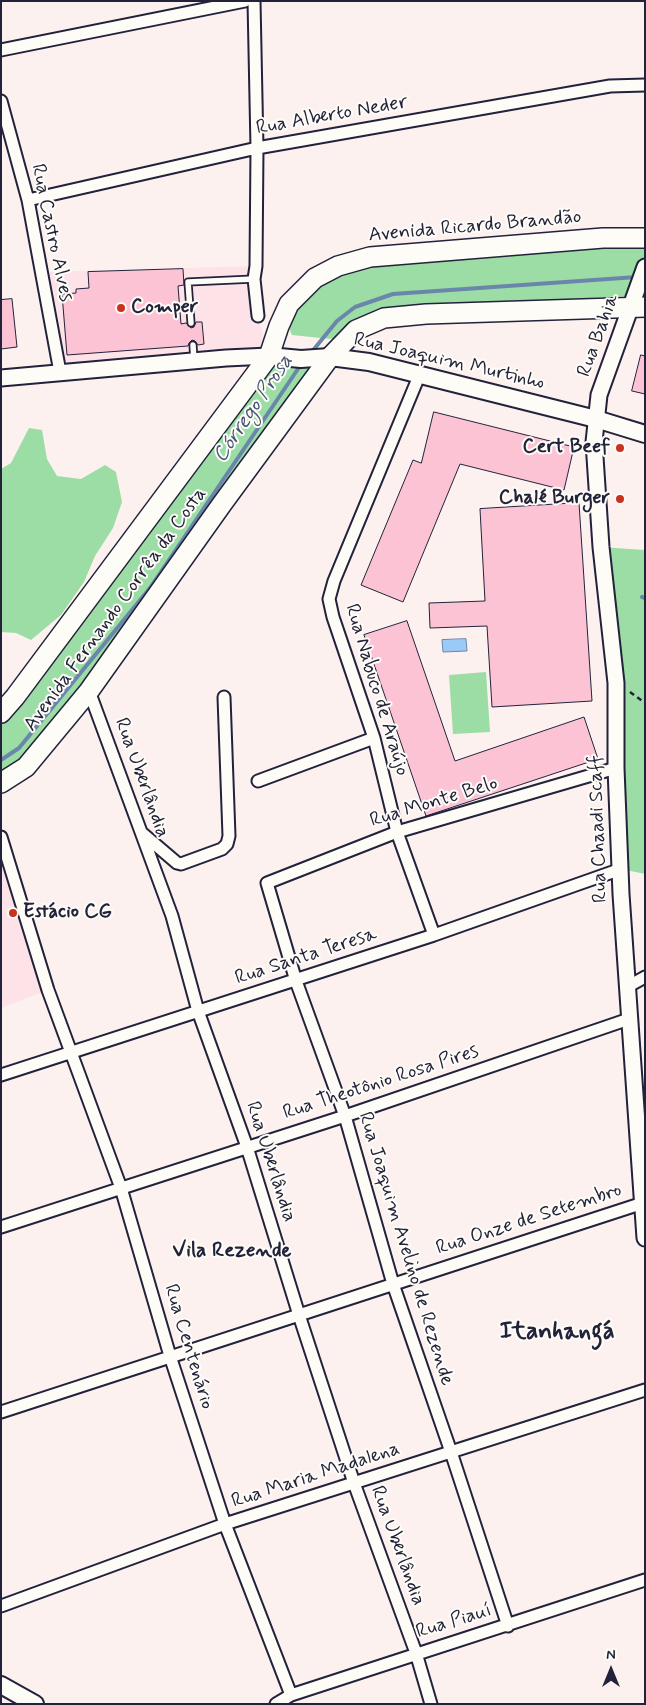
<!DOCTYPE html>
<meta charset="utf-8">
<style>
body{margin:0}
#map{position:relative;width:646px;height:1705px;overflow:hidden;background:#fdf1f0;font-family:Mynerve,sans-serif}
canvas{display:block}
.frame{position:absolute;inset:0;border:2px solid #22223b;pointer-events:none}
.north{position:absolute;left:586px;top:1645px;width:50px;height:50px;-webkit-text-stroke:4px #fdfcf7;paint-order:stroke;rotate:0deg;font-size:14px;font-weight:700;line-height:20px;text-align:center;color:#22223b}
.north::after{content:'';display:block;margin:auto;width:18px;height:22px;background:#22223b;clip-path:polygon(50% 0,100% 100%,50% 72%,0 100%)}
</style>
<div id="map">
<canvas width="646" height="1705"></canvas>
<div class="frame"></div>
<div class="north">N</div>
</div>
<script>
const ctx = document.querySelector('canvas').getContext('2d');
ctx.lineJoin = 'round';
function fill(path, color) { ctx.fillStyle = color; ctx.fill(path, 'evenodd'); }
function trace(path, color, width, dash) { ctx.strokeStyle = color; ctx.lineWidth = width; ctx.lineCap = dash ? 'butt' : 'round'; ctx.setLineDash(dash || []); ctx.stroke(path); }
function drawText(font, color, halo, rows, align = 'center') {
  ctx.font = font + ' Mynerve,sans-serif'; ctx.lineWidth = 4; ctx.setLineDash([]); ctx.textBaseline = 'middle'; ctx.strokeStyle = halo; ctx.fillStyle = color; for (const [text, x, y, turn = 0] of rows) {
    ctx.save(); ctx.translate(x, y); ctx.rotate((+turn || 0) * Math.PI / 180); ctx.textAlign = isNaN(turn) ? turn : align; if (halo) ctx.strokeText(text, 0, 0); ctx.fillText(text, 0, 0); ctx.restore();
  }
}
fill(new Path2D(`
 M256,266l2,50 11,40 -209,16 -19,-100z
 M1,837l47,153 -47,18z`), '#fde3e8');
fill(new Path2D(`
 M645,244v51l-233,13 -75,30 -7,1 -38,-4 -4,-9 9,-18 22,-22 21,-16 31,-8z
 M269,356l61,1 -241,334 -88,92v-70z
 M29,428l13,2 5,29 10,17 24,3 24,-14 11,7 6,30 -9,26 -18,28 -11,26 -23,33 -30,25 -15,-7 -15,-1v-163l10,-6z
 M601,547l44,3v324l-24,-5z
 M486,672l4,60 -37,2 -4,-59z`), '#9cdda6');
const water = new Path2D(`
 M466,639l1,12 -24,1 -1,-12z`);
fill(water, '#9acaf6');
trace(water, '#6a87ab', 1);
trace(new Path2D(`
 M310,354l27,-33 18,-14 38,-13 244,-17
 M642,597l3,1
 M1,760l18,-12 131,-160 152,-225`), '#6a87ab', 4);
const building = new Path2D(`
 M183,269l1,16 -6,1 3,38 5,-1 5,5 3,-1 2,-5h6l2,22 -6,1 -3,-4 -3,-1 -3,3 -1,3 -121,9 -5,-61 14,-1v-4l13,-1 -1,-16z
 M12,299l5,48 -16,2v-49z
 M641,355l4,1v38l-13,-3z
 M434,412l140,35 -10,43 -104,-26 -57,138 -42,-17 52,-125 8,3z
 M579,503l13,198 -100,6 -5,-81 -57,2 -1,-25 56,-2 -5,-92z
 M407,621l48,140 129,-44 14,42 -172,57 -62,-181z`);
fill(building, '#fcc3d5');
trace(building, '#22223b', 1);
const service = new Path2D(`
 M191,323l-3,-41 66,-3
 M193,345l1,16`);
const minor = new Path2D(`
 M254,1l3,147 -1,118 -2,13 4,37
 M1,50l244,-49
 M1,101l27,99 32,172
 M28,200l229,-52 353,-62 35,-1
 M419,376l-85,205 -5,18 4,18 41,121 23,94 37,103
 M89,691l83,225 26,95 49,136 52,168 55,168 62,170 15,51
 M258,781l116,-43
 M143,834l34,29 4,1 41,-15 5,-5 2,-8 -5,-139
 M1,837l47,153 73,198 49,168 55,168 66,171
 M627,987l18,-10
 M1,1075l433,-140 187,-66
 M1,1227l344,-111 284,-97
 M1,1412l642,-209
 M1,1606l224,-82 420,-134
 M508,1626l-57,-174 -58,-168 -48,-168 -49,-135 -29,-98 130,-51 219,-64
 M276,1704l15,-9 354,-115`);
const tertiary = new Path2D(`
 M645,267l-46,128 -5,47 7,105 15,136v85l5,126 24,344
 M1,378l225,-20 43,-2`);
const secondary = new Path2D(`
 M269,356l32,3 29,-2 39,5 227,57 49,15
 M1,1685l34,19`);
const primary = new Path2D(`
 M1,713l14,-16 254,-341 10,-30 10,-22 26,-26 23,-12 32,-9 233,-19h42
 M1,783l25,-16 63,-76 133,-187 108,-147 26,-27 28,-12 42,-4 219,-7`);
trace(service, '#22223b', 9);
trace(minor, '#22223b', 15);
trace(tertiary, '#22223b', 19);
trace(secondary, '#22223b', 20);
trace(primary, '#22223b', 22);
trace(new Path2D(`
 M630,692l15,11`), '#22223b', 2.5, [5, 4]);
trace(service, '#fdfcf7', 5.5);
trace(minor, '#fdfcf7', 11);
trace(tertiary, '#fdfcf7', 15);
trace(secondary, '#fdfcf7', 16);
trace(primary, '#fdfcf7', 19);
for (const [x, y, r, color] of [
 [121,308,5,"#c8321e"],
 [620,448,5,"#c8321e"],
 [620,499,5,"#c8321e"],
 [13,913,5,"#c8321e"]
]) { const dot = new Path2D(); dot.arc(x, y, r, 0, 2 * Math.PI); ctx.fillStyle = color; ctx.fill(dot); trace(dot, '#fdfcf7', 2); }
drawText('20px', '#22223b', '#fdfcf7', [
 ["Rua Alberto Neder",332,116,-10],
 ["Avenida Ricardo Brandão",475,227,-5],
 ["Rua Castro Alves",51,233,78],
 ["Rua Bahia",599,336,-70],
 ["Rua Joaquim Murtinho",449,362,13],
 ["Avenida Fernando Corrêa da Costa",116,610,-54],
 ["Rua Nabuco de Araújo",376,690,73],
 ["Rua Uberlândia",141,778,70],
 ["Rua Monte Belo",434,803,-17],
 ["Rua Chaadi Scaff",599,829,-92],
 ["Rua Santa Teresa",306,957,-18],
 ["Rua Theotônio Rosa Pires",381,1083,-18],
 ["Rua Uberlândia",270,1162,72],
 ["Rua Onze de Setembro",529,1220,-18],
 ["Rua Joaquim Avelino de Rezende",405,1249,73],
 ["Rua Centenário",188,1347,73],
 ["Rua Maria Madalena",316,1476,-18],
 ["Rua Uberlândia",397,1546,70],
 ["Rua Piauí",454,1622,-17]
]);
drawText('bold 20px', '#22223b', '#fdfcf7', [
 ["Comper",131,308],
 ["Cert Beef",610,448,"right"],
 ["Chalé Burger",610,499,"right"],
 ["Estácio CG",23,913]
], 'left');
drawText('italic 21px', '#465473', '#fdfcf7', [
 ["Córrego Prosa",254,409,-56]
]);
drawText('bold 21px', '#22223b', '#fdfcf7', [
 ["Vila Rezende",232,1252]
]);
drawText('bold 25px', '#22223b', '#fdfcf7', [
 ["Itanhangá",557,1333]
]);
</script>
